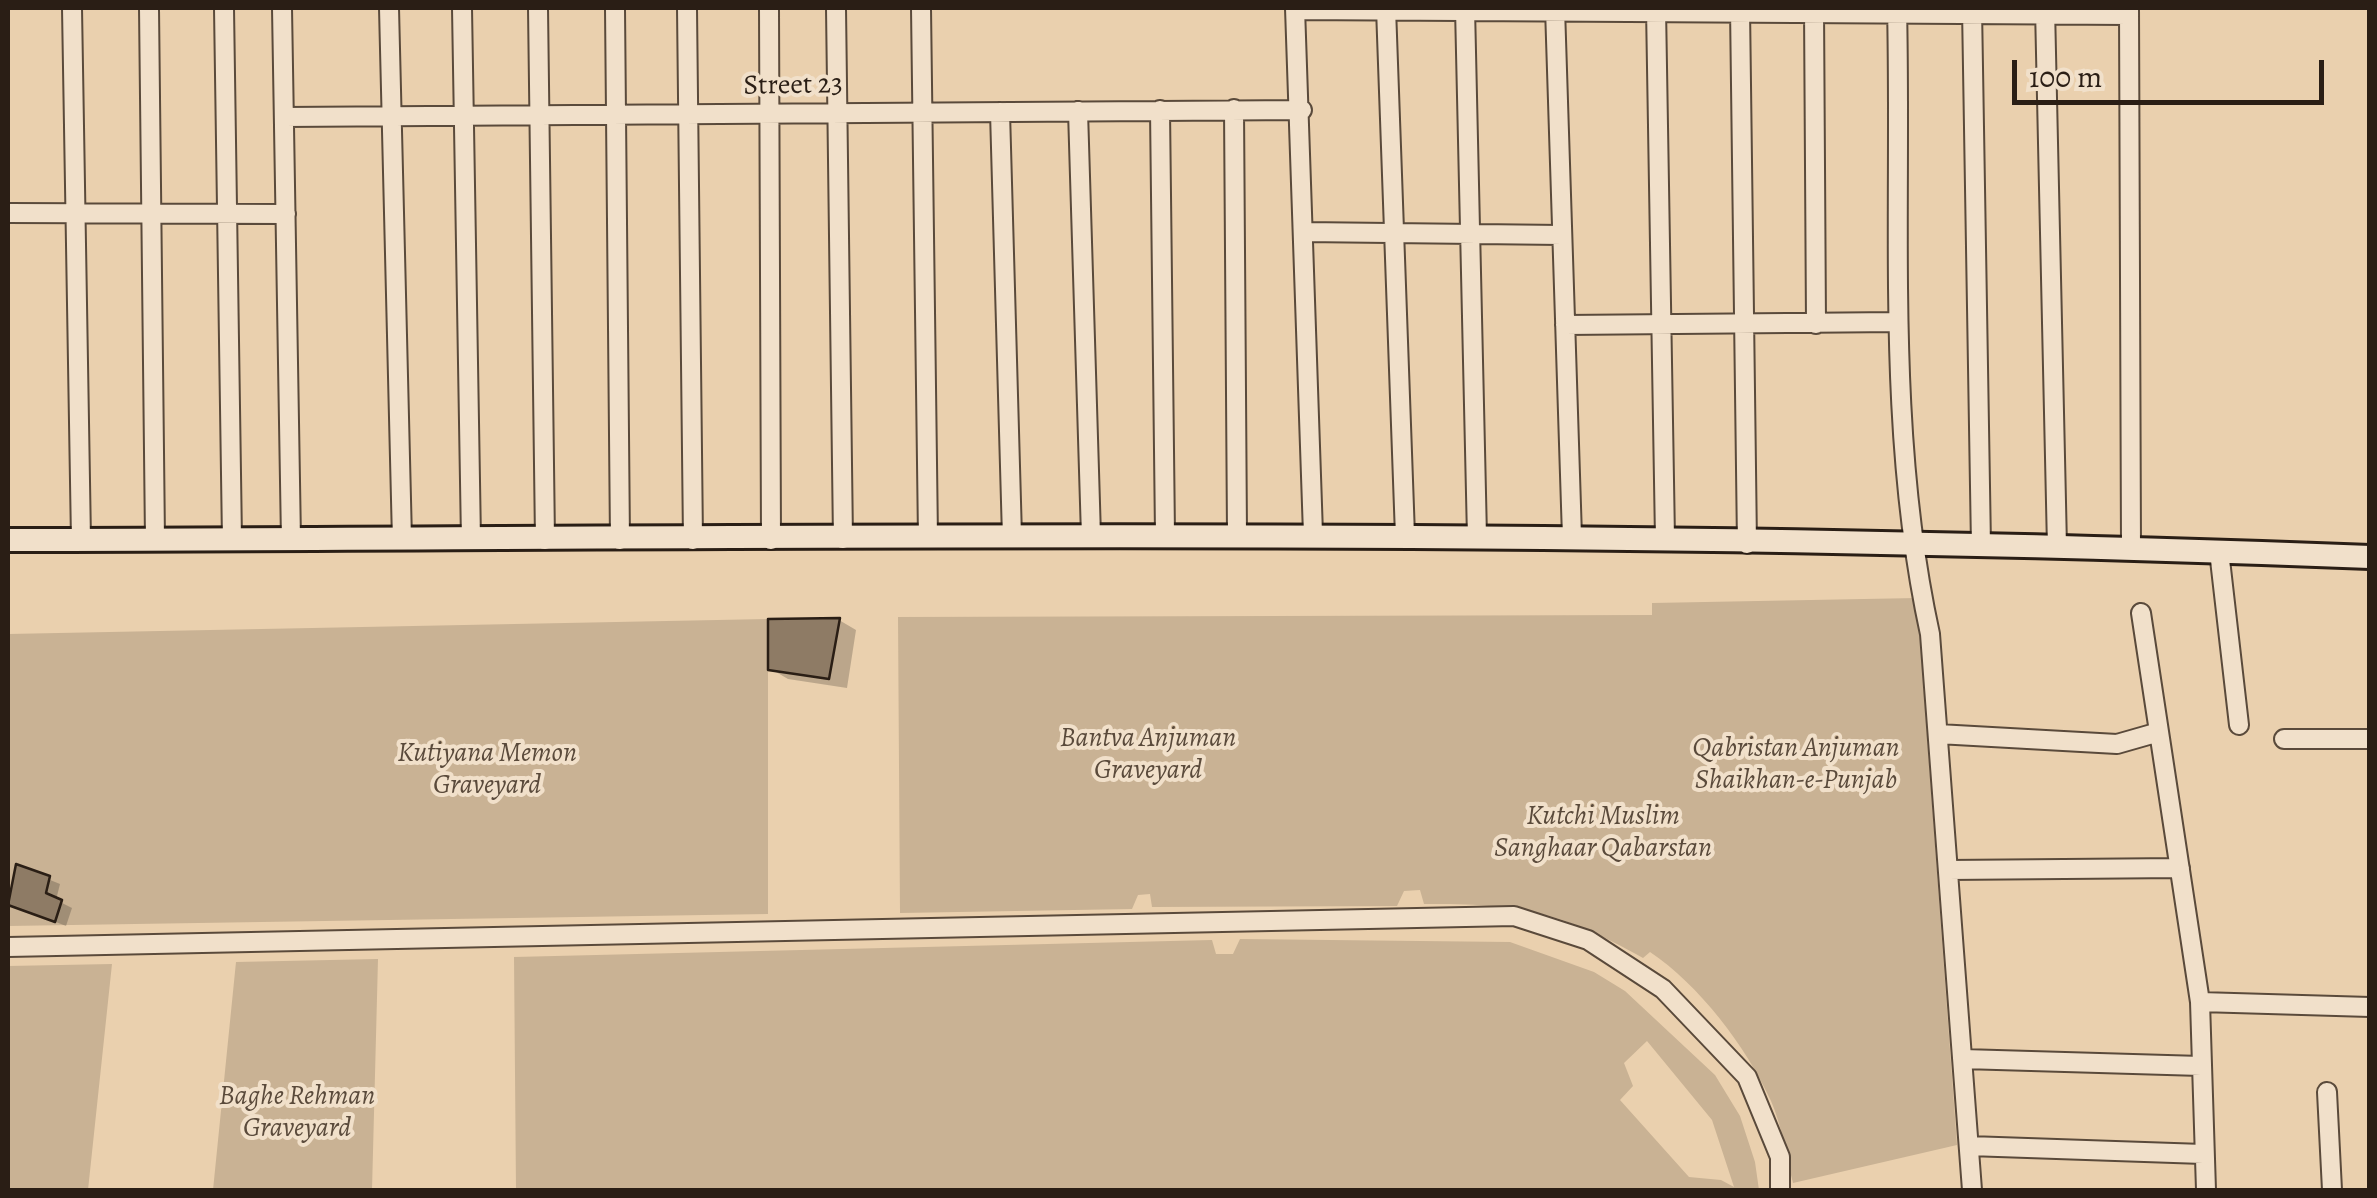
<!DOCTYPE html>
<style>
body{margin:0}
#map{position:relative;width:2377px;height:1198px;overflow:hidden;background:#ead0ae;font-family:Alegreya,serif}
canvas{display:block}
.frame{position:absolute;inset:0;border:10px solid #2a1e15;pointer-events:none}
.scale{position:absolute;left:2012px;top:60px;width:312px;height:45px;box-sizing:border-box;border:5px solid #2a1e15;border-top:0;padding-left:12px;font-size:30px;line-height:35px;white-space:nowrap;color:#2a1e15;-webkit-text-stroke:8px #f1e0ca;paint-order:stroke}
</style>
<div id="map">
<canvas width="2377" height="1198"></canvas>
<div class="frame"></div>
<div class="scale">100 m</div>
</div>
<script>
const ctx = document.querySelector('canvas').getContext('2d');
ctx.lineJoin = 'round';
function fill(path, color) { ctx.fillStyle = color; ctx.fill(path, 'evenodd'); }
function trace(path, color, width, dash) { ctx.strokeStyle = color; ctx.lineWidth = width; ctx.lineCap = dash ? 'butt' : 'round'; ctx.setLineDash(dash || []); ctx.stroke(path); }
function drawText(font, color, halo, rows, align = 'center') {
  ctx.font = font + ' Alegreya,serif'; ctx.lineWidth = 8; ctx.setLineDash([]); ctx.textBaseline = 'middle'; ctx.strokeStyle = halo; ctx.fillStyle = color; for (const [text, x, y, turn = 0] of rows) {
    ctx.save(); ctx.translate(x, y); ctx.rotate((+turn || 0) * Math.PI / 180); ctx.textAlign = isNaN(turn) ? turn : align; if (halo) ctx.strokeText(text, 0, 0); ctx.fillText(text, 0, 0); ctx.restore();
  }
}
fill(new Path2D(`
 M1917,598l40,547 -164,38c-7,-27 -11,-57 -22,-82 -25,-55 -72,-116 -121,-149l-7,6c-85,-48 -122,-54 -219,-54l-4,-14 -16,1 -7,15 -245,1 -2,-13 -12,1 -6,14 -232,4 -2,-296 754,-2v-12z
 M768,619v295l-760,12v-292z
 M1240,939l270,3 84,30 31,19 90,84 25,41 15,46 4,28h-1243l-2,-233 698,-17 4,14h17zM1647,1041l65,79 22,67 -13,-7 -32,-3 -69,-77 13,-14 -9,-23z
 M378,959l-6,231h-159l23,-228z
 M112,964l-24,226h-80v-224z`), '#c9b294');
fill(new Path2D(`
 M839,620l17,10 -9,58 -59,-9 -17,-10z
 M18,867l42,17 -4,16 16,8 -6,18 -58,-23z`), '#0003');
const building = new Path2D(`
 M840,618l-11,61 -61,-9v-51z
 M16,864l34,12 -4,17 16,7 -7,22 -47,-17z`);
fill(building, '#8e7b65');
trace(building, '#2a1e15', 2.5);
const street = new Path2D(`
 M72,8l9,532
 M149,8l6,532
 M224,8l8,532
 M282,8l9,532
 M389,8l13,532
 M462,8l9,532
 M538,8l7,532
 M615,8l5,532
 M687,8l6,532
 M769,8l2,532
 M836,8l7,531
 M921,8l7,530
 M1295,8l18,526
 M1386,8l19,528
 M1465,8l12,529
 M1555,8l17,529
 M1656,8l9,531
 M1740,8l7,536
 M1814,8l2,316
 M1897,8c5,208 -12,421 33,626l42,556
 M1972,8l9,538
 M2045,8l12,539
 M2129,8l2,540
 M1295,10l834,5
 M1234,109l3,425
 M1160,110l5,425
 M1078,111l13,425
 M1000,112l12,425
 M284,117l1018,-7
 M8,213l278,1
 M1304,232l258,3
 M1565,325l333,-3
 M2219,551l20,174
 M2141,613l59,389 6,188
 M1938,734l179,10 42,-12
 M2284,739h86
 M1948,870l232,-2
 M8,947l1506,-31 74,24 75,49 84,88 33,80v33
 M2200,1002l170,5
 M1963,1059l238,7
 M2327,1092l5,98
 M1969,1146l234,8`);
const secondary = new Path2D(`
 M8,540c787,-2 1575,-14 2362,17`);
trace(street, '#5a4a3b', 22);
trace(secondary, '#2a1e15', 28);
trace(street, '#f1e0ca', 18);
trace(secondary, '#f1e0ca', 22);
drawText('28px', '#2a1e15', '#f1e0ca', [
 ["Street 23",793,86,-1]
]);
drawText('italic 28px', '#5a4a3b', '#f1e0ca', [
 ["Bantva Anjuman",1148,739],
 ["Graveyard",1148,771],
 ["Qabristan Anjuman",1796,749],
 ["Shaikhan-e-Punjab",1796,781],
 ["Kutiyana Memon",487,754],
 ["Graveyard",487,786],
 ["Kutchi Muslim",1603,817],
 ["Sanghaar Qabarstan",1603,849],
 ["Baghe Rehman",297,1097],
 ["Graveyard",297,1129]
]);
</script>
